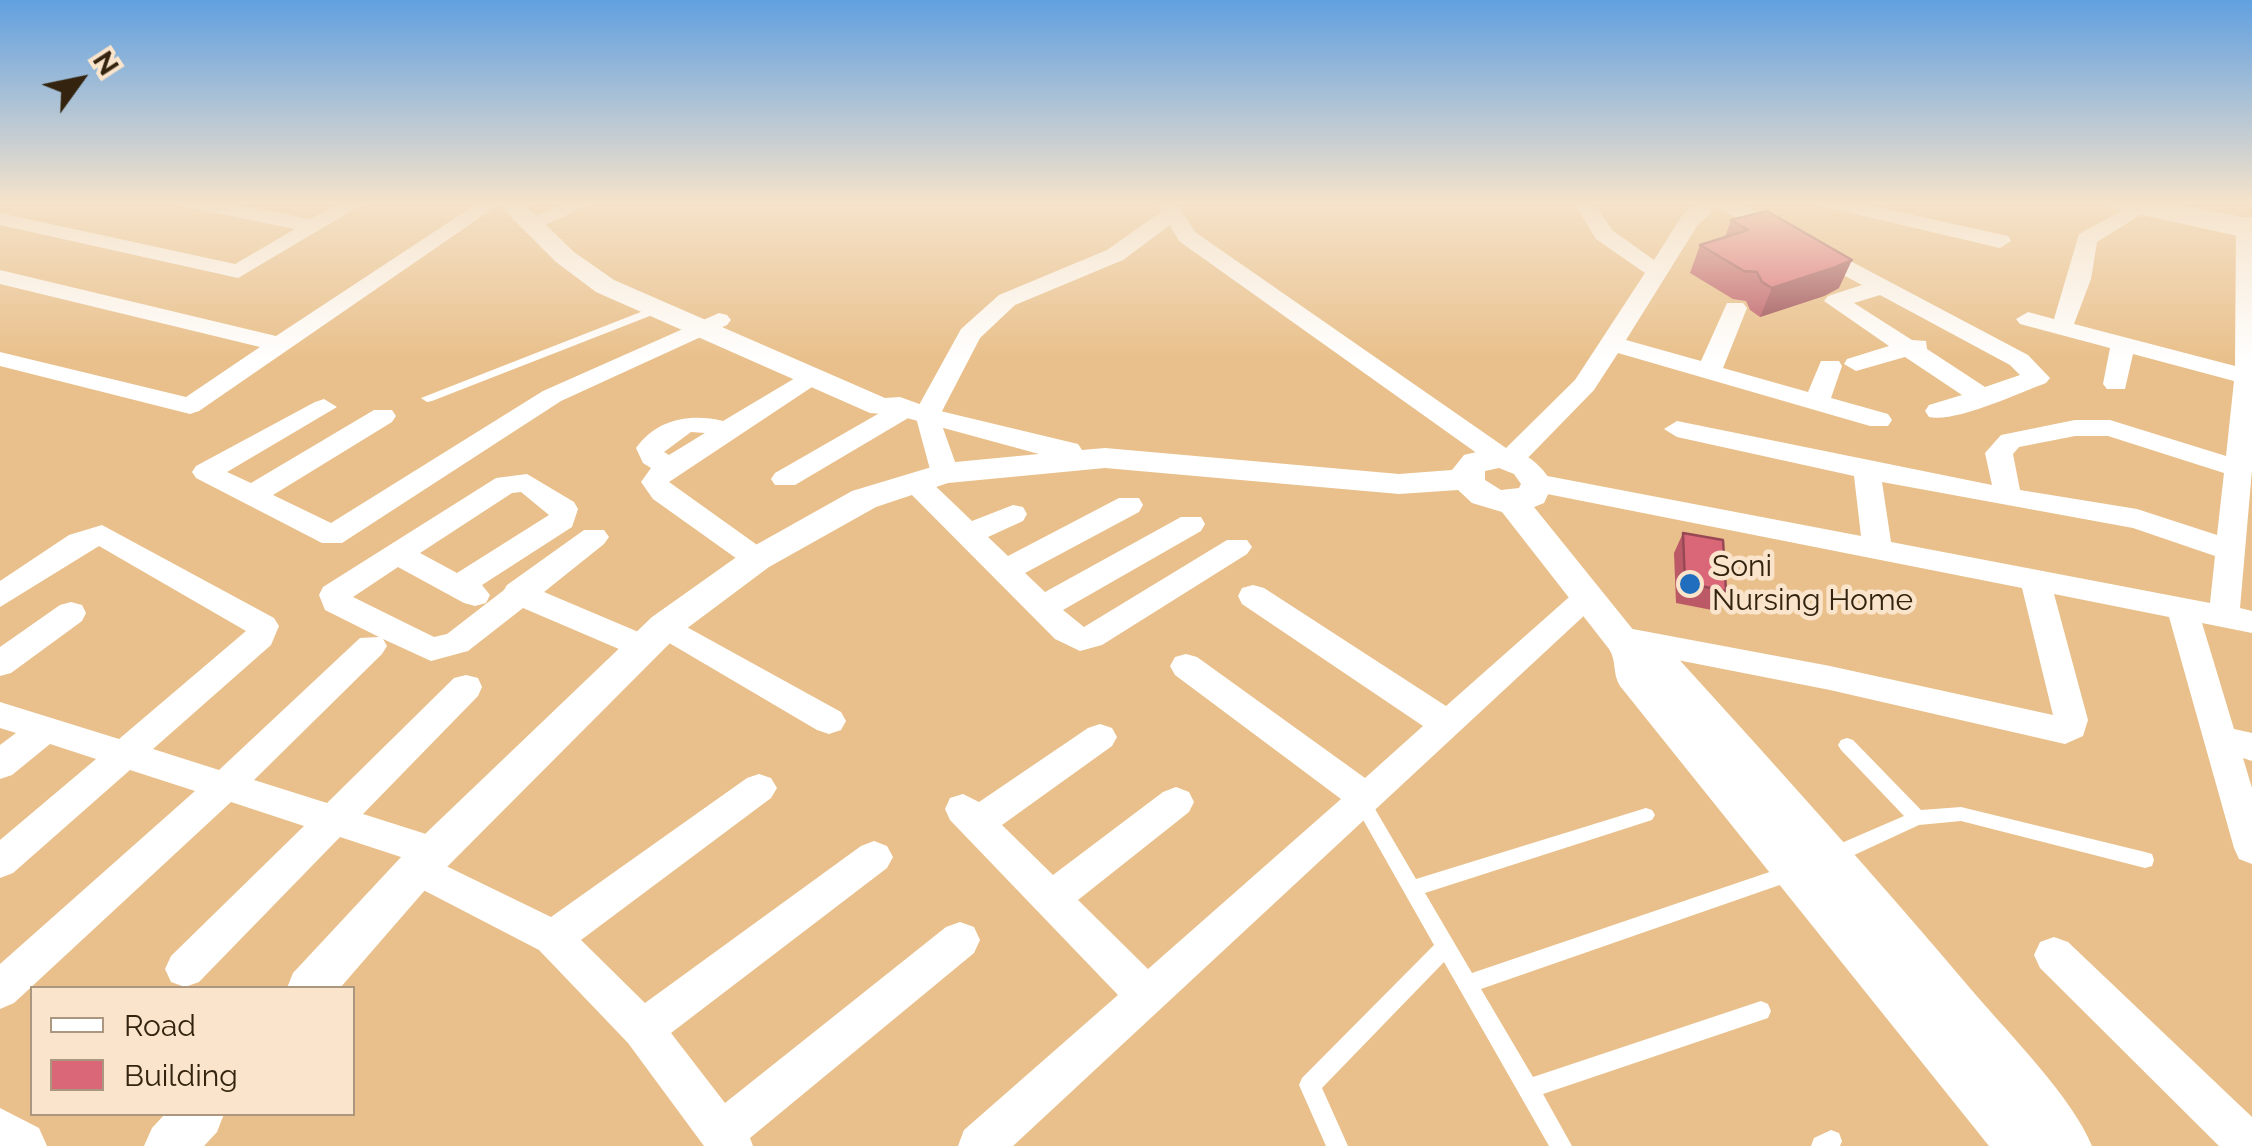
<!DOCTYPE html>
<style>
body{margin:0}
#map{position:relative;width:2252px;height:1146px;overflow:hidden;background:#e9c08b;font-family:Raleway,sans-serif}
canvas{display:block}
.legend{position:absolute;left:30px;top:986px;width:325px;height:130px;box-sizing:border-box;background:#fae4cb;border:2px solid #ab9780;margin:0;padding:12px 18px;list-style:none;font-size:30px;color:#34240f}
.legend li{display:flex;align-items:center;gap:20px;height:50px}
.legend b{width:50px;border:2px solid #ab9780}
.north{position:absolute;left:30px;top:30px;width:100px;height:100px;-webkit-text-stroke:8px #fae4cb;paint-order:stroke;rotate:57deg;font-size:28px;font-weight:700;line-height:40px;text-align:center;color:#34240f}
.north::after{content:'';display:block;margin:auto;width:35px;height:45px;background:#34240f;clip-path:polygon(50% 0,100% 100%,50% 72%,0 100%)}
</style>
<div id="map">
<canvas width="2252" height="1146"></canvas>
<ul class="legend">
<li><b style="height:12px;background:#fff"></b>Road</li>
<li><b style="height:28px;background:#d96778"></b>Building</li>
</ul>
<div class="north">N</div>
</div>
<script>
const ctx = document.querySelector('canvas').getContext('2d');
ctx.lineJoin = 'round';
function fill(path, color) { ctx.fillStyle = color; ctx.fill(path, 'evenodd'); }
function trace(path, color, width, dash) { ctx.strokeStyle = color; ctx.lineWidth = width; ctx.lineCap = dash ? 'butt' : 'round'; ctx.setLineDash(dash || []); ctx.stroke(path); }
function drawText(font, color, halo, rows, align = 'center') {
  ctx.font = font + ' Raleway,sans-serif'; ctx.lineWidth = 9; ctx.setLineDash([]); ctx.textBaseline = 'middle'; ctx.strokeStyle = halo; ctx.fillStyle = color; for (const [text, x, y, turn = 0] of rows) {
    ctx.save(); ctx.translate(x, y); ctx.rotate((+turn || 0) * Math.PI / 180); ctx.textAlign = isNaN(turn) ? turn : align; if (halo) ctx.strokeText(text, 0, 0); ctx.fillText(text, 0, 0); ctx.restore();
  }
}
fill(new Path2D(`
 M656,306l4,2v4l-228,89 -5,1 -6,-4z
 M1847,738l6,2 68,70 40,-3 184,45 7,2 2,6 -2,6 -7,2 -184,-47 -42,4 -82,38 -7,2 -7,-2 -2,-6 2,-6 81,-35 -63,-66 -3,-5 3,-5z
 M1362,795l6,2 48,82 230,-71 6,2 3,5 -3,5 -227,73 47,80 318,-108 7,2 2,6 -2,6 -316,110 52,88 228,-76 7,3 3,7 -3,7 -225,76 29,52h-23l-105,-184 -122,126 26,58h-22l-27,-61 3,-7 132,-133 -81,-143 3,-5z
 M1831,1130l8,3 3,8 -2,5h-29l3,-8z`), '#fff');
fill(new Path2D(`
 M176,201h40l95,18 33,-18h24l-130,77 -238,-53v-12l235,51 60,-35 -109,-22z
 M481,201h23l-305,210 -9,3 -190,-48v-14l186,45 74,-50 -260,-63v-14l276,66z
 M570,201h28l-60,27h-16l-3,-5z
 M1156,201h20l19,31 311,216 69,-68 70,-107 -49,-34 -23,-38h20l19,29 42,30 27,-43 18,-16h38l291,154 22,23 -4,5c-27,10 -91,40 -117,34l-4,-6 4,-6 33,-10 -57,-38 -49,14 -12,-7 3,-5 42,-13 -65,-45 4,-5 34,-11 -145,-78 -20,19 -71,114 75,21 26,-58h16l4,5 -24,60 85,24 13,-31h18l3,5 -11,32 57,16 4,6 -4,6h-18l-252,-73 -24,37 -74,76 -10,3 -18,-5 -313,-223 -9,-16 -47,35 -108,45 -35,33 -41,79 20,56 -4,6h-20l-4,-6 -16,-59 -120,71h-20l-4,-6 4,-6 122,-70 9,-3 12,7 43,-78 38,-34 108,-45 55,-39zM1880,295l130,70 10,10 -35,12 -58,-38 -1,-8 -14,-1 -58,-37z
 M1814,201h36l158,35 3,5 -11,7 -183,-43z
 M2138,202h14l3,4 -58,36 -6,37 -17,45 161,42 1,-144 3,-5h13v253l-12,138 12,3v22l-50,-10 32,106 18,4v28l-9,-3 9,30v76l-13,-5 -5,-11 -65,-231 -115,-23 34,126 -5,16 -18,8 -235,-54 -219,-43 -5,-8 5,-8 11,-4 208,39 223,49 -31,-127 -485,-96 -10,-3 -4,-6 4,-6 10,-3 324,62 -7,-60 -177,-39 -13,-8 13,-8 315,64 -7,-32 16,-18 74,-15h35l116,36 8,-75 -101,-27 -8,35h-18l-4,-5 7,-36 -90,-24 -4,-5 12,-7 26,7 25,-85zM2075,436h33l116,37 -7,62 -80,-26 -117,-19 -7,-36 6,-7zM1882,482l251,46 82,28 -5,47 -319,-61z
 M719,313l8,2 4,5 -4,5 -166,76 -219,142h-20l-126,-65 -4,-6 4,-6 119,-64 9,-3 13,8 -110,65 24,11 123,-73h18l4,6 -4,6 -119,73 58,28 212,-132z
 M812,368l13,8 -4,5 -152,101 98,70 5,7 -5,7h-20l-94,-67 -12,-17 10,-14 -8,-5 -7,-15c21,-29 54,-35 87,-27zM691,432l14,1 -36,22 -5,-3z
 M527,474l47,28 4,7 -6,18 -90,58 8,10 -4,8 -11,3 -11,-3 -66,-36 -45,30 81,40 13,-3 57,-44 3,-5 77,-55h20l5,7 -5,7 -60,48 111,47 5,8 -5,8 -11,4 -11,-4 -110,-47 -55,43 -37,10 -48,-22 4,7 -5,8 -128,126 73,23 127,-125 12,-3 12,3 4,9 -4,9 -115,118 85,27 5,11 -9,13 107,52 196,-139 12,-4 12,4 6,10 -6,10 -190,142 64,63 216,-157 13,-5 13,5 6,11 -6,11 -216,165 54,70 221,-176 14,-5 14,5 6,13 -6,13 -224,185 3,8h-49l-76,-103 -89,-93 -135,-70 -6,-11 6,-11 -64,-21 -141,145 -14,5 -14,-5 -6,-13 6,-13 133,-130 -73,-24 -217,201 -14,6v-45l195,-173 -65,-21 -117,103 -13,5v-38l96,-81 -46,-15 -38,31 -12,4v-34l16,-12 -16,-5v-26l119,37 127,-108 -147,-85 -99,61v-26l69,-46 33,-10 172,93 5,8 -8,19 -118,104 66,21 141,-132 19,-1 -54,-27 -6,-15 4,-8 173,-109zM521,492l28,23 -92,58 -37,-20 92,-60z
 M916,474l10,3 46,44 41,-16 10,2 4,7 -4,7 -35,16 20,19 111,-58h20l4,7 -4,7 -114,61 20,19 136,-75h20l4,7 -4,7 -138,79 21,17 143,-87h20l5,7 -5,7 -145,91 -22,6 -25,-12 -149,-150 -4,-6 4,-6z
 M1253,585l11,3 182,118 130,-115 11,-3 11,3 4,8 -589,547h-55l6,-16 154,-135 -168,-175 -5,-11 5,-11 13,-4 16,8 109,-74 12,-4 12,4 5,9 -5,9 -110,79 51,50 110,-83 13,-5 13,5 5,10 -5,10 -111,88 70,69 193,-170 -166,-124 -5,-9 5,-9 11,-3 11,3 168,121 58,-52 -181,-122 -4,-8 4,-8z
 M71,602l11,3 4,8 -4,8 -71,52 -11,3v-29l60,-42z
 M665,615l176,97 5,9 -5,9 -12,4 -12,-4 -163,-96 -5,-8 5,-8z
 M2054,937l14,5 184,175v29h-33l-179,-178 -6,-13 6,-13z`), '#fff');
fill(new Path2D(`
 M495,201h26l53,51 40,28 271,118 15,-1 36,13 142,34 4,6 23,-2 294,26 53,-4 12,-15c41,-11 66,-8 89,29l-9,19 -10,4 113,140 28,8c102,112 203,224 300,339 36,42 97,103 117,152h-103l-369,-460c-8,-13 -3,-25 -11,-37l-107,-137 -30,-9 -14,-13 -59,4 -294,-26 -157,15 -72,24 -107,60 -91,68 -246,247 -92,106h-53l6,-15 109,-117 250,-239 93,-66 107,-60 93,-28 94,-9 -143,-39 -26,-2 -274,-121 -40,-30zM1499,468l15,6 7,10 -2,4 -18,2 -16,-10v-9z
 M0,1108l39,20 8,18h-47z
 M165,1114h59l-7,18 -13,14h-60l8,-18z`), '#fff');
fill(new Path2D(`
 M2105,201h58l89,18v20l-142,-31z`), '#fff');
fill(new Path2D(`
 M1731,220l108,68 -15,8 -64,21 -10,-7 -4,-9 -13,-2 -43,-26 10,-28 25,-8z
 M1683,533l43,58 -9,20 -41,-8 -2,-50z`), '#bb5967');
fill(new Path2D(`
 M1852,260l-13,28 -15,8 -64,21 12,-29z`), '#984854');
const building = new Path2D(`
 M1767,211l85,49 -16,7 -64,21 -10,-6 -5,-10 -13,-1 -44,-26 48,-15 -17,-10z
 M1683,533l40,7 3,51 -41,-8z`);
fill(building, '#d96778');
trace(building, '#984854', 2.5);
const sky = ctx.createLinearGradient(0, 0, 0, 361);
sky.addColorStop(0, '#61a0e0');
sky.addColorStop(0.56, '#f5e3cb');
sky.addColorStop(1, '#f5e3cb00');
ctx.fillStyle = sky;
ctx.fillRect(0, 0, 2252, 361);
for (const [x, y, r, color] of [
 [1690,584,12,"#206ebd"]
]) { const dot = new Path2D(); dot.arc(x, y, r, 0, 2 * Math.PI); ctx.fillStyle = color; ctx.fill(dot); trace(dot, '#fae4cb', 4); }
drawText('30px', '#34240f', '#fae4cb', [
 ["Soni",1712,567],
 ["Nursing Home",1712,601]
], 'left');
</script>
